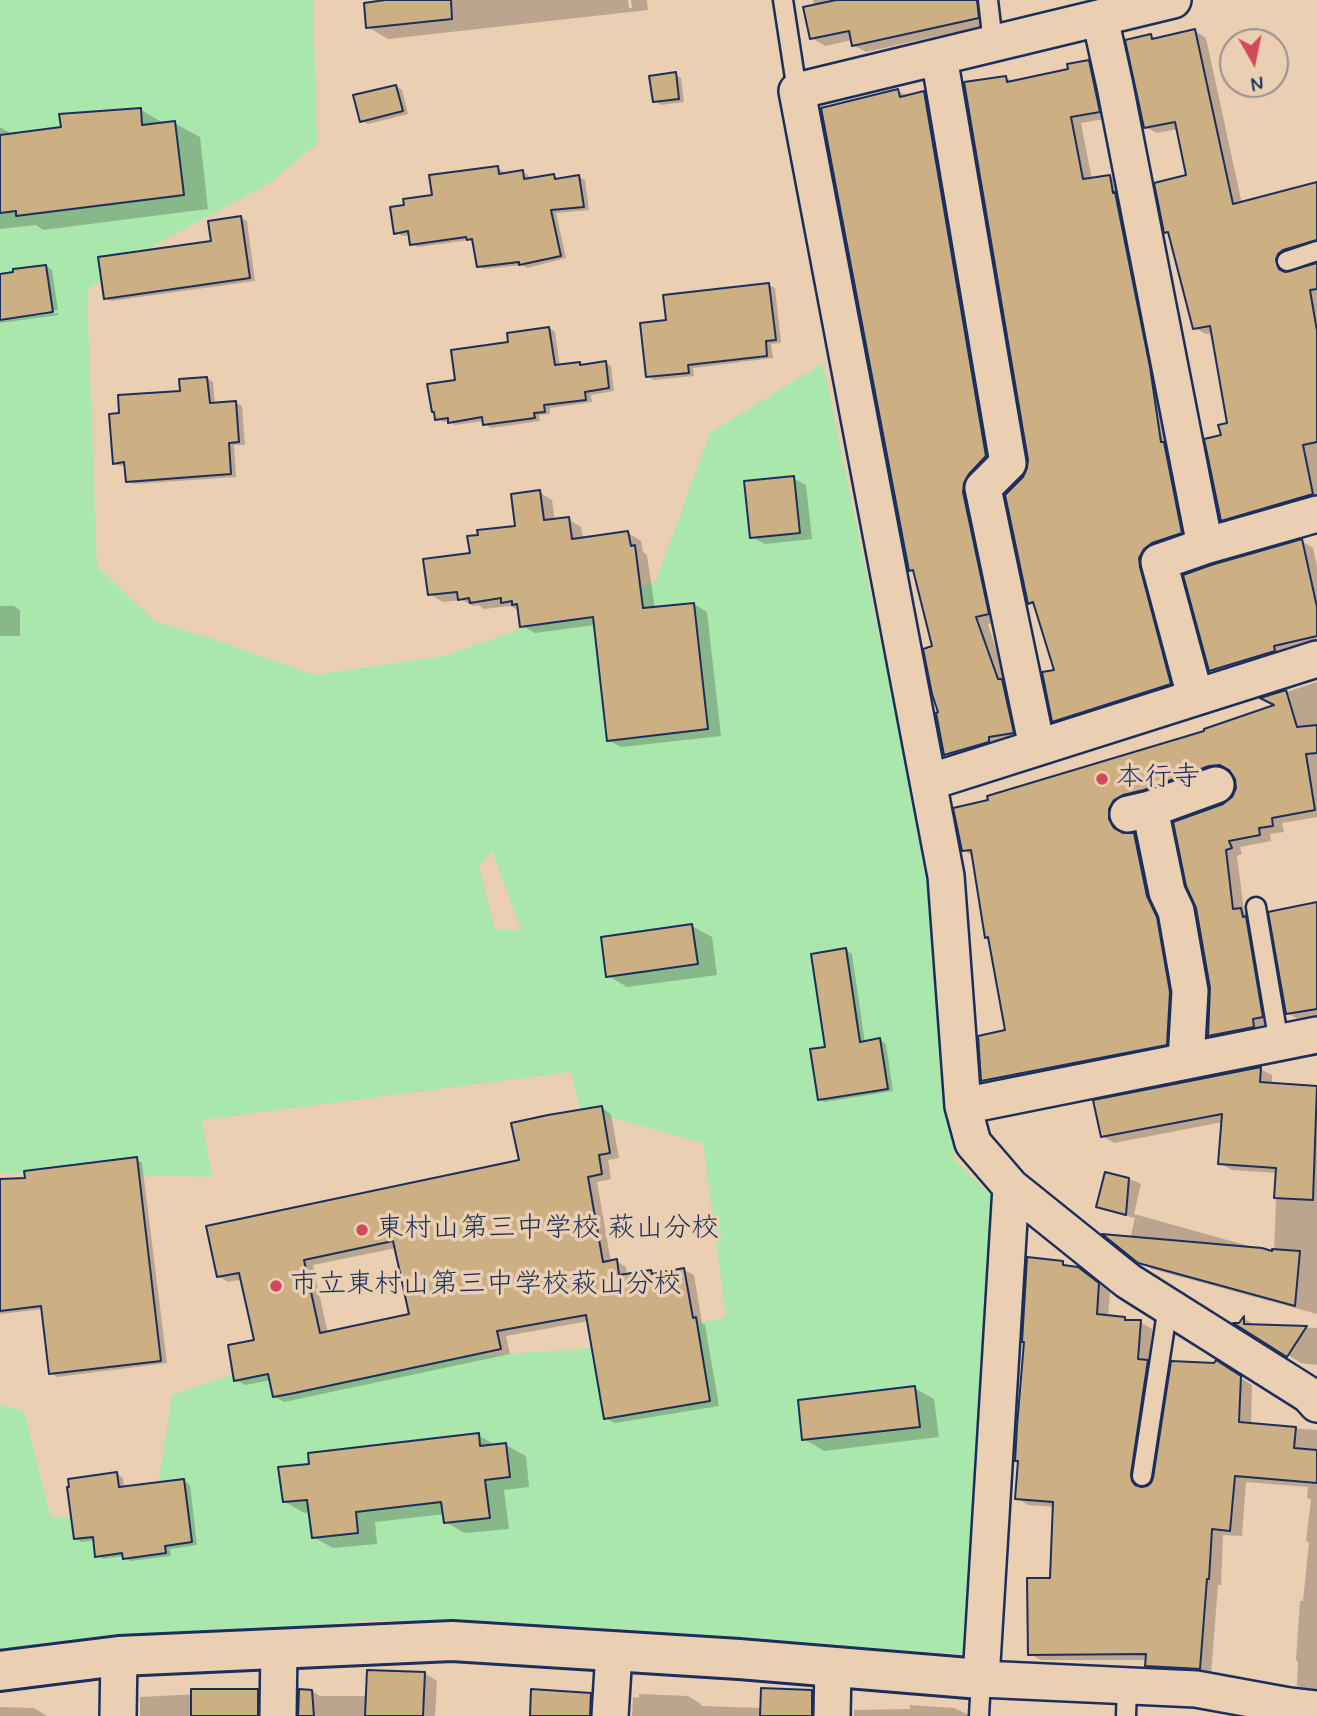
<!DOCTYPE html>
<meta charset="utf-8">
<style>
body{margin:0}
#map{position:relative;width:1317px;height:1716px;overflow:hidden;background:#eacfb2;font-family:Mynerve,sans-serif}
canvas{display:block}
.north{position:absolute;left:1219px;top:28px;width:70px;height:70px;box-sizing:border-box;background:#eacfb2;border:2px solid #978f90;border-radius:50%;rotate:171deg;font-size:19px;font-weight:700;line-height:28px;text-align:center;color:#1b2f5e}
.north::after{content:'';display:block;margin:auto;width:24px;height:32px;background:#d1495b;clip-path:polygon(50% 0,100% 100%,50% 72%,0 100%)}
</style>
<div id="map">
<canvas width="1317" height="1716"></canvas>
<div class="north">N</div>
</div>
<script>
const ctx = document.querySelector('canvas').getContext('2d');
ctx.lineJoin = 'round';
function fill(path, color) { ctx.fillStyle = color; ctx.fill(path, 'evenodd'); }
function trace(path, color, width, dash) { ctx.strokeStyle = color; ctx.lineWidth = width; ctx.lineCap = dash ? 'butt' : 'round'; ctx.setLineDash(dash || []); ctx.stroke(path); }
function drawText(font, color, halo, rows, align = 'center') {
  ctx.font = font + ' Mynerve,"Klee One",sans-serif'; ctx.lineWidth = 7; ctx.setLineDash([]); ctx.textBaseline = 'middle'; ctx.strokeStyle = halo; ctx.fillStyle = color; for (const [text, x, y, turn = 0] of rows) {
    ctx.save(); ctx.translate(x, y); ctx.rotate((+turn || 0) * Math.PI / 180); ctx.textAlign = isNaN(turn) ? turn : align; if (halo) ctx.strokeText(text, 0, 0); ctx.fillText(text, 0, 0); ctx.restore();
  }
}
fill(new Path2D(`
 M0,0h313l4,144 -50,41 -109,58 -71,47 10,276 57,55 65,20 95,34 130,-19 212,-75 54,-148 113,-70 109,527 22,269 49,48 -40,447 -586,-34 -377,35v-250l24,6 27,107 103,-8 18,-115 68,-23 367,-25 119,-30 -23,-174 -123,-34 -9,-37 -369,48 10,57 -212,-4zM492,851l29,78v1l-26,-1 -16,-62z`), '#aae7ad');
fill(new Path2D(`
 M380,0h248l1,8h3l-1,-8h16l1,10 -260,29 -20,-12z
 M813,0h171l3,25 -121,27 -13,-7 -1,-5 -27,6 -13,-8 2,-31z
 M1195,31l11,7 36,166 75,-20v65l-28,11 -2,12 30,-7v237l-84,24 -11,-6 1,-84 6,-11 -16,-92 -7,1 -11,-6 -24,-93 -5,-3 22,-56 -10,-47 -21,4 -12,-6 5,-91 7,3z
 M1088,62l11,7 11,49 -29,5 11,57 18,-3 11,6 71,356 -42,36 31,115 -116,37 -11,-6 3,-49 -20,-65 -8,-4 -5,-125 5,-9 -23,-391 8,4 56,-11z
 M675,74l6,4 3,24 -23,3 -7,-4z
 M396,86l6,4 6,24 -40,10 -6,-3z
 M898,91l10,5 16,-3 12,7 62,363 2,158 -12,3 37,116 -68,21 -12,-7 -11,-107 -19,-74 -5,-3z
 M141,110l24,14 9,-1 26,14 8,72 -165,21 -7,-5 -36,4v-102l14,8 49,-6z
 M497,168l6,3 1,4 19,-3 6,4v4l25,-4 6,4 19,-3 6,3 4,30 -33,3 10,45 -39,10 -5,-3 -38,4 -6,-3 -3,-23 -5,-3 -52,7 -6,-3 -2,-9 -8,1 -6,-4 10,-25 28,-11z
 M241,218l6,3 8,60 -144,20 -6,-3 108,-55z
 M46,266l6,4 6,40 -58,8v-42z
 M769,285l6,3 6,55 -10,1 2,14 -80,10 1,8 -40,4 -6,-4 20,-55z
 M58,313v2l-58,8v-2z
 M549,328l6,4 5,35 20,-3 4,2 21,-3 6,3 3,25 -23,4 1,7 -42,6v6l-11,1 1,6 -49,7 -6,-4 -1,-3 -29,4 -6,-4 -6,1 -6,-4 19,-36 54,-38z
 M207,378l6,4 2,22 21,-1 6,3 3,39h-11l2,32 -102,7 -6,-3 -2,-16 -6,1 -6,-3 7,-49 61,-22z
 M793,478l13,7 6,54 -47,5 -13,-7z
 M539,492l13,8 3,21 13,-2 13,8 2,12 45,-6 13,8 2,11 4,3 8,54 39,-5 13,8 14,124 -100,11 -13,-7 -13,-115 -60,8 -13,-7 -2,-17h-4l-6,-3 -26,3 -6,-4 -5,1 -11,-6 -19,2 -14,-8 43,-40 45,-27z
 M1301,541l12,7 4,19v80l-95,29 -11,-6z
 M0,606h14l6,4v26h-20z
 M1317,682v135l-35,6 2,9 -14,2 1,7 -31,6 2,7 -5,2 7,55 8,5 22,107 -10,2 1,8 -44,9 -12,-7 15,-230 9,-7 5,-10 -1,-10 -5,-7 -10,1 -103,55 5,8h10l11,7 23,83 10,125 -184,36 -11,-6 24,-48 -19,-94 -2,-2 -13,-80 -10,-6 27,-49 216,-69 71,-26 -12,-7z
 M692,926l20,11 5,38 -90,12 -20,-12z
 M846,950l6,4 13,89 15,-3 6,4 7,47 -68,11 -6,-3z
 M1317,992v26l-17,2 -13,-7z
 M1260,1069l12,6v10l45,2v227l-165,-45 -25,-17 8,-34 -31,-8 -6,-4 8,-32 29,7 6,3 -7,30 140,39 3,-80 -45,-3 -12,-7 3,-41 -109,21 -12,-7z
 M602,1108l9,6 8,44 -11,2 3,19 -14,3 14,80 5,-1 10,6 1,9 24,-5 5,4 28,-5 10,5 8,48 3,2 14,81 -104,17 -10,-5 -16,-97 -83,15 4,18 -226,48 -10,-6 -3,-16 -26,5 -9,-5 20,-38 -13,-63 -15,3 -10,-6 303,-115zM396,1248l15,68 -83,18 -15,-69z
 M136,1159l6,4 25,200 -110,14 -6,-4 -8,-64 -43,5v-90z
 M1062,1263l9,5 7,1 12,7 20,16 -2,25 16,2 5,3h11l12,7 -2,33 9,6 -17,114 1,7 10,-5 63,-122 36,23 -1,40 66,5v263l-9,-1 -11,-7 1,-23 -2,-2 4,-59h3l6,-58 -3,-2 5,-41 -4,-2 1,-11 -62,-5 -4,54 -19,-1 -2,50h-3l-7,90 -52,-3 -12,-6 1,-6h-107l-11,-6 22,-74 3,-73 -27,-2 -11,-7z
 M1245,1319l10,7 62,2v37l-16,-2 -62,-38z
 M914,1388l20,11 5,38 -115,14 -20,-12z
 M478,1435l19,11 9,-1 20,11 3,31 -25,3 5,39 -44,4 -20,-11v-8l-70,8 2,22 -44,4 -20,-11 -3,-25 -6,1 -20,-12 27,-35z
 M117,1474l6,4 1,10 60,-7 6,4 7,60 -27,4 1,7 -40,5 -7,-5 -21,3 -6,-4 -2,-15 -14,2 -6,-4z
 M424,1673l13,8 -2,35h-135l12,-25 8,5h48z
 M258,1691l12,7v18h-130v-19z
 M812,1691l13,8v17h-193l1,-19 6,1v-4l49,2 13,8v2l61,2z
 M591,1695l13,7 -1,14h-71z
 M910,1705l44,3 17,8h-117v-6l56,-1z
 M0,1707l34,1 13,8h-47z`), '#0003');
const building = new Path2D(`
 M385,0h66l1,19 -86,9 -2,-25z
 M836,0h141l2,18 -127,28 -3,-15 -39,8 -7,-32z
 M1195,29l38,175 84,-22v58l-34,10 -5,4 -2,5 3,10 6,3 32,-9v26l-7,1 7,41v111l-14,3 10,49 -92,27 -17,-82 17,-4 -3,-10 9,-2 -17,-97 -17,3 -25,-97 -4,1 -10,-50 32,-8 -11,-53 -31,6 -19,-88 26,-6 1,5z
 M1089,60l11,52 -29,5 12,62 27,-4 3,18 2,-1 35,175 11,75h3l18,91 -30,10 -8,6 -5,9 1,9 31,117 -119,38 -10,-50 12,-2 -21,-68 -5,2 -23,-109 18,-18 4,-9 1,-8 -64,-378 42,-6 1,6 61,-13 -1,-5z
 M676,72l3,27 -26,3 -4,-26z
 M396,85l7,26 -43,11 -7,-27z
 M898,89l2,8 24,-6 62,365 -17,18 -5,9 -1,9 26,122 -13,3 22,62h4l12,54 -25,4v5l-45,13 -8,-42 2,-1 -6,-18 -9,-45 9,-3 -19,-76 -4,1 -88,-463z
 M141,108l1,17 33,-4 9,74 -168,21v-5l-16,2v-78l61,-8 -2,-13z
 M498,166l1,8 24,-4 1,9 30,-5 1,5 24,-4 5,32 -33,3 10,46 -42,9v-3l-42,5 -5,-28 -5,1 -1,-3 -56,8 -2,-14 -14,3 -4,-27 14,-2 -1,-6 29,-4 -3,-20z
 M241,216l9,62 -146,21 -6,-42 113,-16 -3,-20z
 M46,265l7,47 -53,8v-46l13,-2v-3z
 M769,283l7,57 -10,1 1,15 -79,9 1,8 -43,4 -6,-54 26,-3 -3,-25z
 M549,327l6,38 25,-3v3l26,-4 3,27 -24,4 1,8 -42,5 1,7 -11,1 1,5 -52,7 -1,-8 -34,6v-5l-13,2 -1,-8h-2l-5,-28 28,-4 -4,-30 57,-8 -1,-9z
 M207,377l3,26 26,-2 3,41 -10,1 2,31 -105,8 -2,-20 -11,2 -4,-50 10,-1 -1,-18 62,-4 -1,-12z
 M794,476l6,57 -50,5 -6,-57z
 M540,490l4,30 25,-3 3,22 56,-8 3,15 4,-1 8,63 51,-5 14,126 -101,12 -14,-124 -73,10 -3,-23 -5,1v-4l-11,2v-5l-31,5 -1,-5 -11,2 -1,-8 -29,3 -5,-36 47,-6 -3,-17 11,-1 -1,-5 38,-4 -4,-32z
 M1302,539l15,68v29l-43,10 1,5 -66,20 -26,-96 28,-10z
 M1286,690l11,37 20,-2v28l-11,1 9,56 -43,8 1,8 -14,2 1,7 -31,6 3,7 -6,2 7,59 8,-1 2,9 3,-1 17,101 -10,2 1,8 -46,9 2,-48 -14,-80 -10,-22 -13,-64 50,-18 9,-7 4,-9 -1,-9 -6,-9 -9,-5 -11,1 -65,24 -21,5 -9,5 -5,9v10l5,9 9,5h11l13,63 10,21 13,75 -3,53 -186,36 -3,-45 27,-6 -17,-93 -3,1 -14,-88 -9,1 -9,-43 35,-8 -1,-4 217,-65v-2l70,-24 -14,-7z
 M1317,902v107l-31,5 -18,-102z
 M692,924l6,40 -92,13 -5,-40z
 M846,948l14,94 20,-4 8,51 -70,11 -8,-51 15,-2 -14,-93z
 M1261,1067l-1,15 57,4 -4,114 -39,-2 2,-30 -58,-4 4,-50 -121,23 -8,-37z
 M602,1106l8,47 -11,2 3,19 -14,3 15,85 14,-3 2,16 32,-5 1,4 32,-6 9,50 3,-1 14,84 -106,18 -18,-104 -89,16 4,18 -211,45 -17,3 -5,-23 -34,7 -6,-36 26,-5 -15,-67 -22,4 -11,-51 313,-66 -8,-37 37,-8zM393,1241l16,73 -89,19 -16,-73z
 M137,1157l24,204 -112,13 -8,-68 -41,5v-132l25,-1 -1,-7z
 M1105,1172l24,6 -3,37 -30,-8z
 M1102,1234l160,14 10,3v-2l28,2 -5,55 -157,-43z
 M1027,1257l36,4v4l15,2 21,16 -2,31 28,3v3h16l-3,39 10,1 -17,114 1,7 3,4 6,2 6,-1 4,-3 2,-5 18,-117 43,2 2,-3 25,16 -2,46 57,5 -2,21 23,2v33l-82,-7 -5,55 -18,-2 -3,50h-2l-7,90 -55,-3 1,-12 -118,1 -1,-77h23l3,-76 -38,-3 3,-38h-3l2,-35 7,-84h-2z
 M1244,1316v8l63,2 -20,31 -54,-34h6z
 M915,1386l5,41 -118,13 -4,-40z
 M479,1433l1,13 26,-3 4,34 -25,3 5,38 -46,5 -3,-21 -85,10 2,21 -46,5 -5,-38 -24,2 -5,-35 31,-3 -1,-11z
 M117,1472l2,15 65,-8 8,63 -27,4 1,7 -43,6 -1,-6 -27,4 -2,-20 -19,2 -7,-52h2l-1,-8z
 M367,1670l58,2 -2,44h-58z
 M761,1688l51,2v26h-52z
 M191,1689h67v27h-67z
 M299,1689l13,1 2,26h-16z
 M531,1689l60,4 -1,23h-60z`);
fill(building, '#cdaf84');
trace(building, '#1b2f5e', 2);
const lane = new Path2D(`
 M783,0l14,91
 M988,0l5,43
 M1287,261l30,-10
 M1256,907l23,136
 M1142,1476l26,-170
 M979,1716l2,-37
 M1126,1716l1,-30`);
const street = new Path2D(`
 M1173,0l-376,91 149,785 17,230 10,37 38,44 -30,492 215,10 93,17 28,3
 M1100,18l15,68 90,460
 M939,57l69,406 -25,25 54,259
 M1195,696l-36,-134 46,-16 112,-32
 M929,782l388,-123
 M1150,809l17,83 9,19 14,80 -4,70
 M1128,814l22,-5 66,-24
 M963,1106l354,-71
 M1011,1187l117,94 181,114 8,9
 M118,1716l1,-60
 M278,1716l1,-68
 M610,1716l4,-64
 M832,1716l1,-49`);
const secondary = new Path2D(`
 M0,1671l119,-15 333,-15 287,18 242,20`);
trace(lane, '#1b2f5e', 23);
trace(street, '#1b2f5e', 40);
trace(secondary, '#1b2f5e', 44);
trace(lane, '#eacfb2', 18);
trace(street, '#eacfb2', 35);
trace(secondary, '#eacfb2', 38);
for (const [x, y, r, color] of [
 [1102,779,7,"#d1495b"],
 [362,1230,7,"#d1495b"],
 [276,1286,7,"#d1495b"]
]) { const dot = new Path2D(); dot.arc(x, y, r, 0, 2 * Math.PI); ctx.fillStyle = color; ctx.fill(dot); trace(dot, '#eacfb2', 2.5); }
drawText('28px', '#1b2f5e', '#eacfb2', [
 ["本行寺",1116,779],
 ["東村山第三中学校 萩山分校",376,1230],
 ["市立東村山第三中学校萩山分校",290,1286]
], 'left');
</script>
